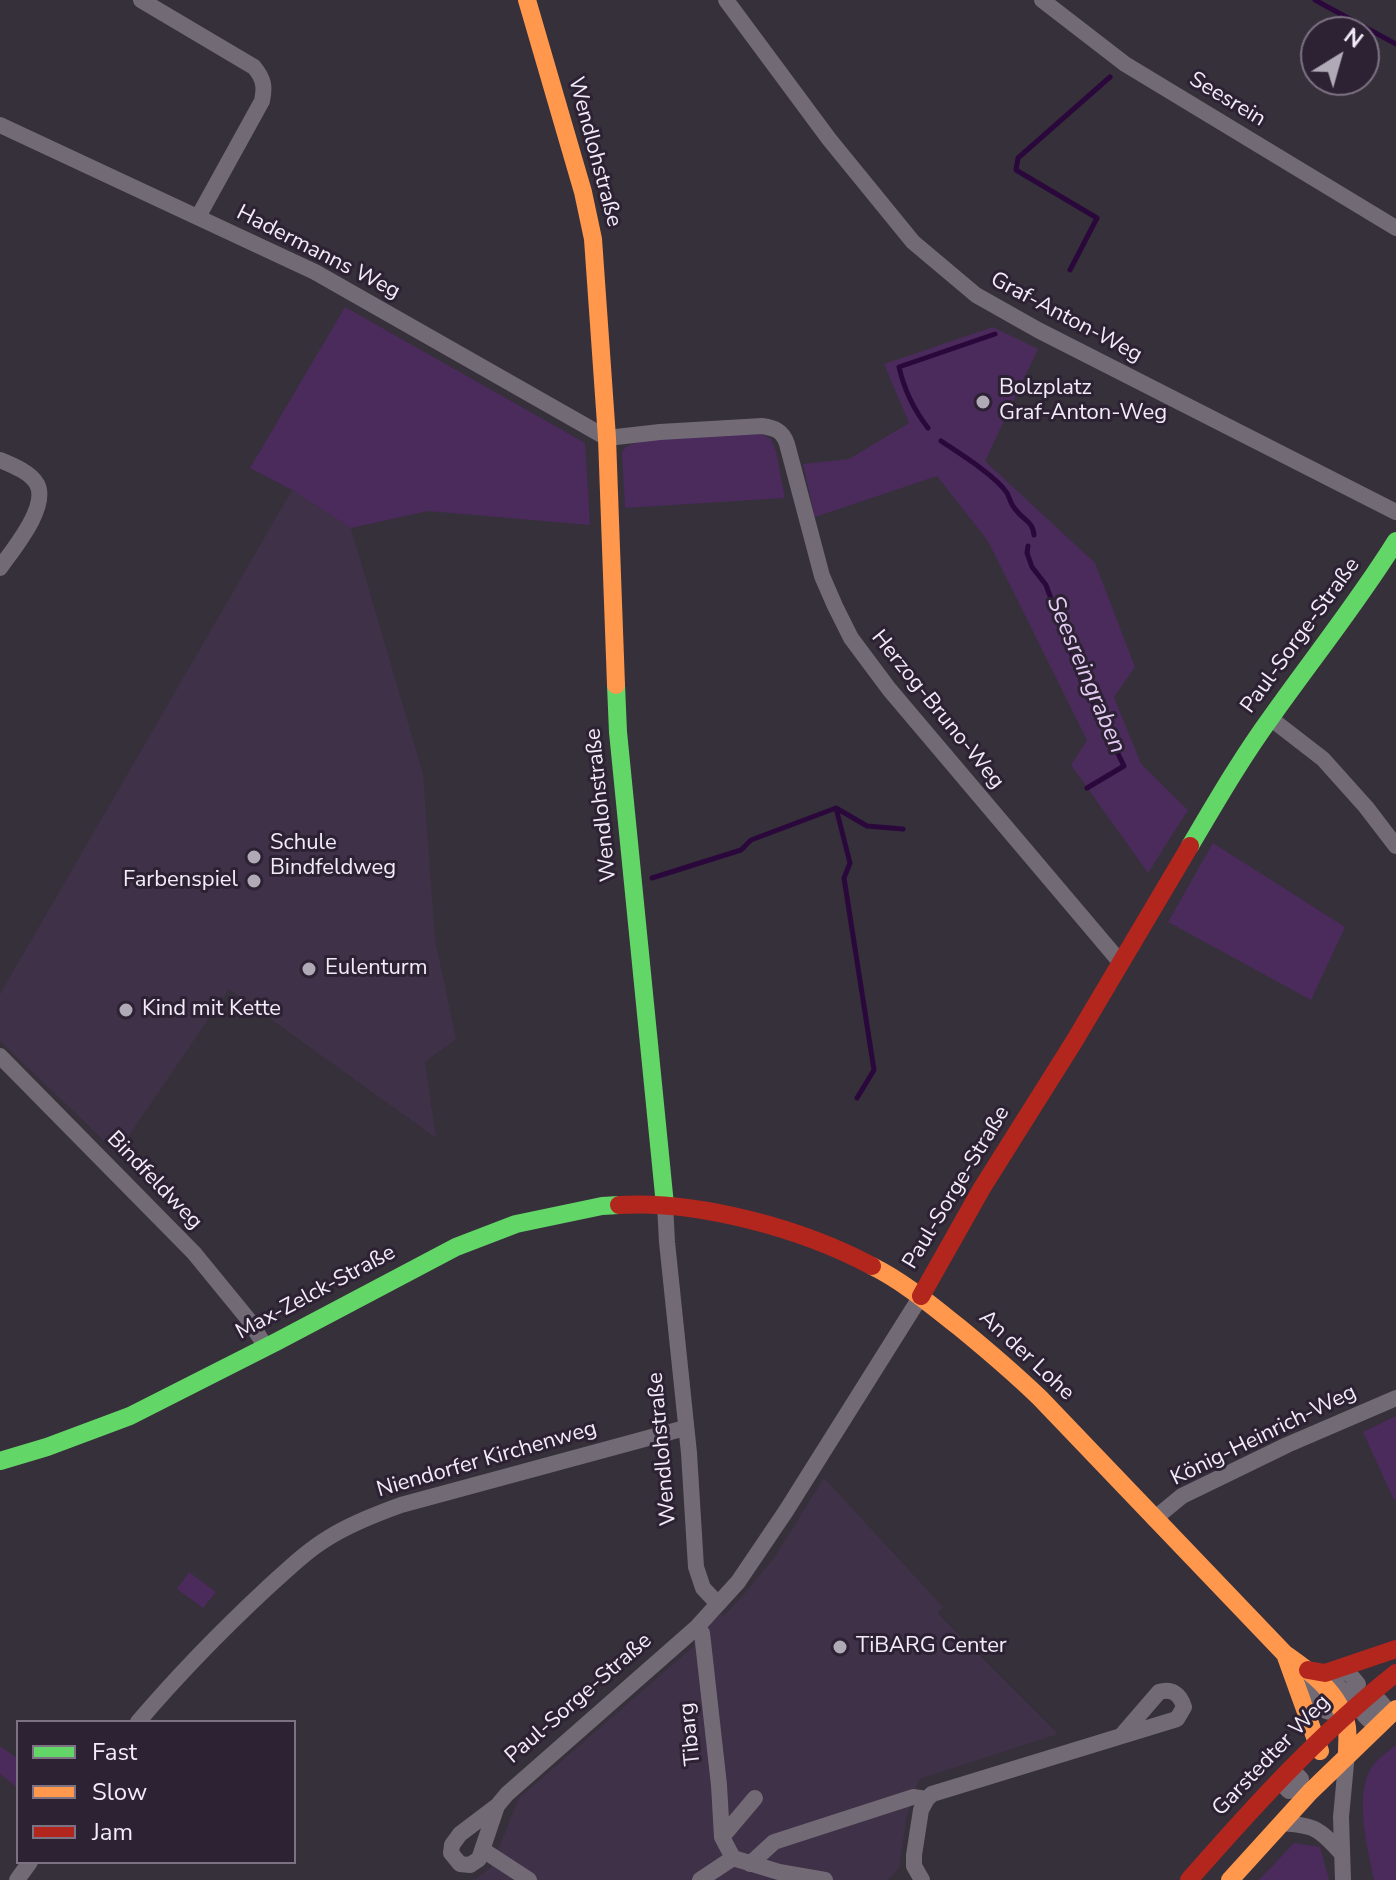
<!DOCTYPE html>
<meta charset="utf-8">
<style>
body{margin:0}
#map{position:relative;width:1396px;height:1880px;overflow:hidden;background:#36303a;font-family:"Nunito Sans",sans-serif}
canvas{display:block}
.legend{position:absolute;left:16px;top:1720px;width:280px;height:144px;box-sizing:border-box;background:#2d2134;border:2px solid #7c7282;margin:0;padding:10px 14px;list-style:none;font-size:24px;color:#f2ebf8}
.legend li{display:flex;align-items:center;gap:16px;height:40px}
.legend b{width:40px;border:2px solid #7c7282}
.north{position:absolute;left:1300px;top:16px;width:80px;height:80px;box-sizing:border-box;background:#2d2134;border:2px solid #7c7282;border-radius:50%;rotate:37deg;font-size:22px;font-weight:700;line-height:32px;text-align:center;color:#f2ebf8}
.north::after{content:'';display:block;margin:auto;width:28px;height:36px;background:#b0aab6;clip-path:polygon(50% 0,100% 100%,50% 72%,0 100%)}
</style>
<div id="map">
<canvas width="1396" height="1880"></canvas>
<ul class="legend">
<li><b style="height:10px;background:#63d668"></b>Fast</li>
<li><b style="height:10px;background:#ff974d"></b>Slow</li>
<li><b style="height:10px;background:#b3261e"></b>Jam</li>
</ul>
<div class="north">N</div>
</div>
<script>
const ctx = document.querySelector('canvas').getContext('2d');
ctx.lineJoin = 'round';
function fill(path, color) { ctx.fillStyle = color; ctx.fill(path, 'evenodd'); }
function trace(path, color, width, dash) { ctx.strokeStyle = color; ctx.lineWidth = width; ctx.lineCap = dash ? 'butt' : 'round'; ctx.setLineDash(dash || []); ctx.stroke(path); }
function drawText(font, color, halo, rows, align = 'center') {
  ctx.font = font + ' "Nunito Sans",sans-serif'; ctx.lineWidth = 6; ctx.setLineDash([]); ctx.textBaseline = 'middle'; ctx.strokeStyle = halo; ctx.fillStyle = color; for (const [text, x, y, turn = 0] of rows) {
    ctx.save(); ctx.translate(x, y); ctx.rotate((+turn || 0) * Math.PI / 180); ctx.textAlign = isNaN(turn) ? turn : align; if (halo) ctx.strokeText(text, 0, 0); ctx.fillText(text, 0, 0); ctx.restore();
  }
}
fill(new Path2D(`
 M292,490l59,38 72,246 12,165 21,100 -31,23 11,76 -207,-149 -112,164 -117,-112v-47z
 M824,1478l119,129 -6,6 121,121 -139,45 -12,36 -8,53 -11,12h-419l7,-1 15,-12 28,-69 175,-152v-7l27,-25 3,2 16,-17 34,-41z`), '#3f3148');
fill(new Path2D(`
 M345,307l240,136 5,82 -162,-14 -77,17 -59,-38 -42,-22z
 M993,327l45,22 -53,112 110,102 40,104 -21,30 27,67 47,46 -40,63 -77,-108 16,-25 -99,-199 -51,-65 -122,41 -12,-53 46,-5 60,-36 -25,-59z
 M757,432l14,7 5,12 9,47 -160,10 -3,-56 5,-6 16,-5z
 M1213,843l132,84 -34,73 -143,-78z
 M1396,1416v83l-2,1 -31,-68z
 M189,1572l27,20 -13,16 -26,-19z
 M1396,1745v135h-22c-6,-31 -19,-77 -5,-108 6,-12 17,-19 27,-27z
 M0,1746l18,13v29l-18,-14z
 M1294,1843l26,4 9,33h-70z`), '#4a2b5c');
trace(new Path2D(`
 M1315,0l81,44
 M1070,270l27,-52 -81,-48 2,-12 92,-81
 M928,428c-14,-18 -24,-39 -29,-61l96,-33
 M941,441c18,12 55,35 66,52 3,6 4,12 9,17 7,10 17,11 18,25
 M1028,546l-1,7 5,14 14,18 34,91 44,90 -37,22
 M836,808l14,55 -6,15 30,192 -17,28
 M652,878l89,-28 10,-10 85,-32 31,18 36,3`), '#2b083c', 5);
trace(new Path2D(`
 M141,0l113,67c10,12 11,20 8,34l-64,116
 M726,0l103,139 84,103 63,53 62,35 358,182
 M1042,0l83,64 271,164
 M0,125l315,147 292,166 53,-6 102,-6c13,2 21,5 25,18l35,132 13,30 16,32 38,51 232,274
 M0,460c12,5 30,12 37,24 12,23 -24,65 -37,84
 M1270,718l53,41 43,48 30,39
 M0,1056l194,197 54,66 18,28
 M665,1205l2,37 22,211 7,114 7,21 15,16
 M1154,1519l28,-23 105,-51 109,-47
 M697,1627l5,6 17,152 3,52 11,21 46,14 46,8
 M1348,1672l10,12 -12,10 -18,-18z
 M1314,1681l7,8 11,20 -2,3 -4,-1 -15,-27z
 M1380,1701l5,6 -16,13 -5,-5z
 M138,1722c40,-47 83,-91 128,-133 20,-18 39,-37 62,-51 22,-14 48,-24 73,-33l284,-77
 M1296,1774l5,5 -12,12 -4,-4z
 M497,1806l10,-12 190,-167 41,-45 48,-71 135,-215
 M497,1806l-18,53 -9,6 -10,-1 -9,-11 1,-8 8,-11z
 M1281,1823c34,2 39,6 61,31
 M722,1837l33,-39
 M483,1850l46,30
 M750,1864l24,-22 139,-45 14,2
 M17,1880l13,-18
 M700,1880l33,-22
 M922,1880l-8,-14v-11l7,-45 6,-11 5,-5 245,-75 7,-12c-4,-13 -12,-19 -25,-15l-38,44
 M1343,1880l-2,-63 6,-64`), '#726b76', 16);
trace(new Path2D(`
 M616,685l2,47 47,473
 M1190,846c26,-44 52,-89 82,-130 41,-58 86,-114 124,-175
 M0,1461l47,-14 83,-31 148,-75 178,-94 60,-23 86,-18 17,-1`), '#63d668', 18);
trace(new Path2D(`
 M527,0l56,192 10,47 14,199 9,247
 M872,1266c32,16 59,39 87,61 28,23 55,46 81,71l245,256c26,18 56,40 62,73 1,8 0,17 0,26
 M1285,1654l35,97
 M1230,1880l80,-88 86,-83`), '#ff974d', 18);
trace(new Path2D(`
 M619,1205c79,-5 184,24 253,61
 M921,1296l61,-108 93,-148 115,-194
 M1308,1670l17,3 71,-24
 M1189,1880c65,-74 130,-146 207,-207`), '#b3261e', 18);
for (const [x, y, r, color] of [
 [983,402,8,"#b0aab6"],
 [254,857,8,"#b0aab6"],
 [254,881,8,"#b0aab6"],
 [309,969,8,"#b0aab6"],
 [126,1010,8,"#b0aab6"],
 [840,1647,8,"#b0aab6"]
]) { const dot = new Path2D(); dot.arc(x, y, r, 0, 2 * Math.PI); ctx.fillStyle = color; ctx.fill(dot); trace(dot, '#2d2134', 3); }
drawText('22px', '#f2ebf8', '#2d2134', [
 ["Seesrein",1227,100,31],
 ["Wendlohstraße",594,152,75],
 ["Hadermanns Weg",318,253,27],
 ["Graf-Anton-Weg",1066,318,28],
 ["Paul-Sorge-Straße",1301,636,-54],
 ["Herzog-Bruno-Weg",937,710,51],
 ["Wendlohstraße",602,805,-96],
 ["Bindfeldweg",154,1181,46],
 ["Paul-Sorge-Straße",957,1188,-59],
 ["Max-Zelck-Straße",316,1293,-28],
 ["An der Lohe",1026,1356,43],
 ["König-Heinrich-Weg",1264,1436,-26],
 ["Wendlohstraße",663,1449,-95],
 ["Niendorfer Kirchenweg",487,1460,-16],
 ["Paul-Sorge-Straße",579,1699,-41],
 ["Tibarg",691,1734,-96],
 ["Garstedter Weg",1272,1756,-46]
]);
drawText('22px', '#f2ebf8', '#2d2134', [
 ["Bolzplatz",999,389],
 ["Graf-Anton-Weg",999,414],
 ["Schule",270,844],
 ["Bindfeldweg",270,869],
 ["Farbenspiel",238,881,"right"],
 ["Eulenturm",325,969],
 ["Kind mit Kette",142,1010],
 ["TiBARG Center",856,1647]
], 'left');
drawText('italic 24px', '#e5ccf5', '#2d2134', [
 ["Seesreingraben",1085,675,67]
]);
</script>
